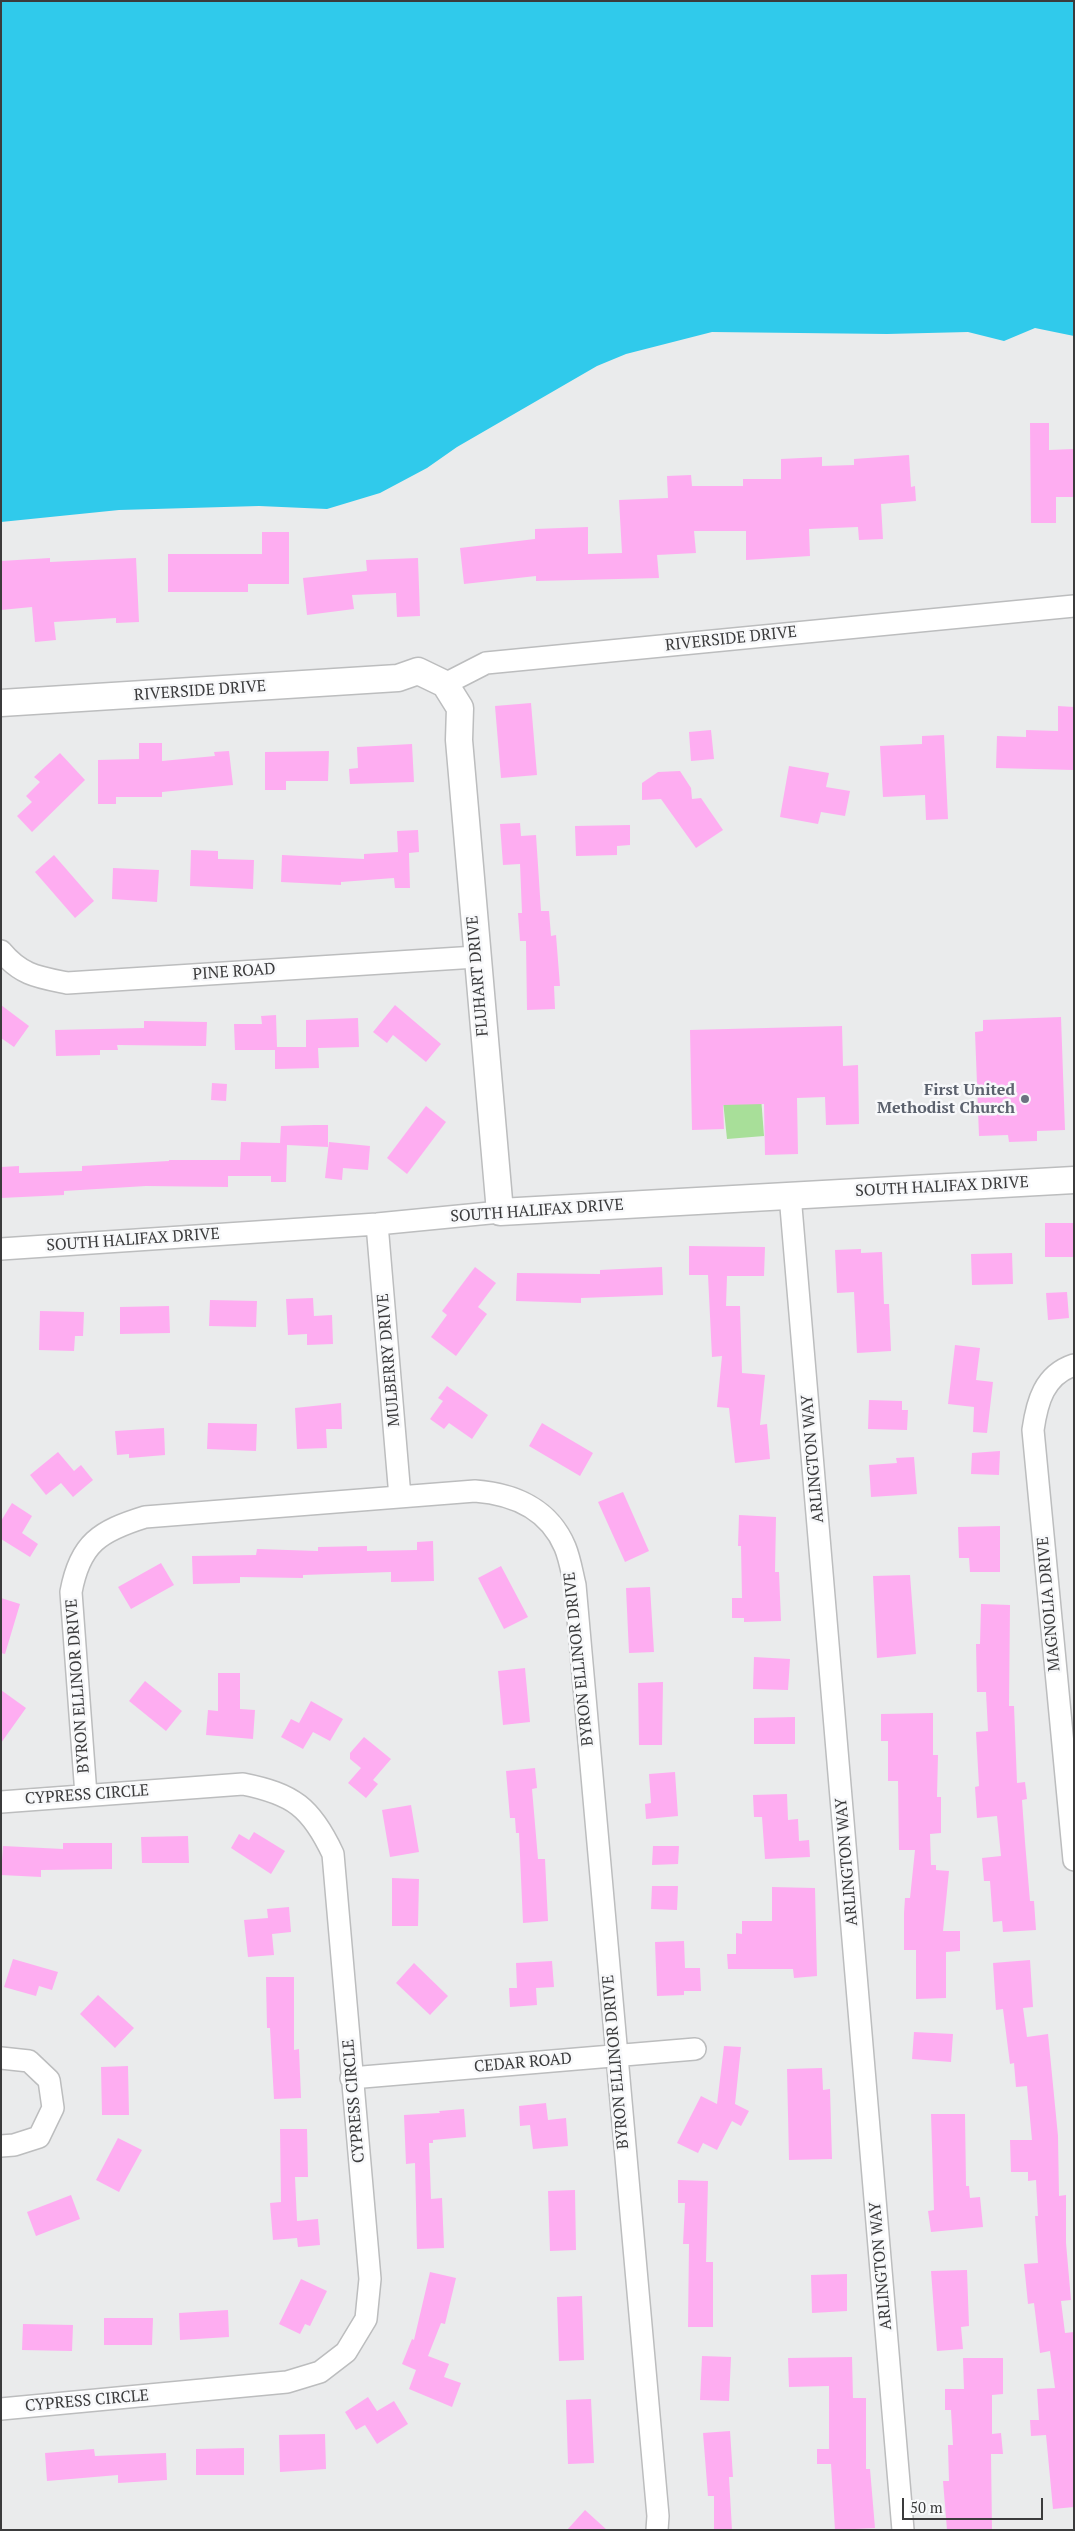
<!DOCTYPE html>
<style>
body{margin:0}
#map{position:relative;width:1075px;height:2531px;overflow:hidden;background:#eaebec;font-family:"PT Serif",serif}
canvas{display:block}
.frame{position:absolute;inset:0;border:2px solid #3b3b3c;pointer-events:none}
.scale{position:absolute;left:902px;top:2498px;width:141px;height:22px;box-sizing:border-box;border:2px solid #3b3b3c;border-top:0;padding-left:6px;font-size:15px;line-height:18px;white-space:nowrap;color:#3b3b3c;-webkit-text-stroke:4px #f7f8fa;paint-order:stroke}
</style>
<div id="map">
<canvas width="1075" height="2531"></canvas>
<div class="frame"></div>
<div class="scale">50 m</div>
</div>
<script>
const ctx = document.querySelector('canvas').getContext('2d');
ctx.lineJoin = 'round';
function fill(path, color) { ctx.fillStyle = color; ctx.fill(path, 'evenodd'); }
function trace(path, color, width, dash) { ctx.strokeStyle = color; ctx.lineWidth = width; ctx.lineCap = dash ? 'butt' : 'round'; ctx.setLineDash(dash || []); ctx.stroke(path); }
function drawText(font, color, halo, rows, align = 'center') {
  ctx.font = font + ' "PT Serif",serif'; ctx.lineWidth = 5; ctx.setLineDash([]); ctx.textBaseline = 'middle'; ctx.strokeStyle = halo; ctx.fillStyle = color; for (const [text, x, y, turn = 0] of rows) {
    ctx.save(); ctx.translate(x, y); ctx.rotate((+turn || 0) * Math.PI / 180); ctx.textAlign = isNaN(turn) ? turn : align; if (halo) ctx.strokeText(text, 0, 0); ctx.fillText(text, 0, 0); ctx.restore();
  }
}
fill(new Path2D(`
 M761,1097l3,39 -37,3 -4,-38z`), '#a8df99');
fill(new Path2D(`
 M1,1h1073v335l-39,-8 -31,13 -36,-9 -81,2 -175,-2 -86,22 -29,12 -140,81 -30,21 -47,25 -53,16 -68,-3 -140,4 -118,12z`), '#30caeb');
fill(new Path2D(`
 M1030,423h19v27l25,-1v48h-18v26h-25z
 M909,455l2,32 4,-1 1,15 -35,3 2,35 -24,1 -1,-13 -49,2 1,27 -64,4v-29h-52l2,22 -39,2 2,23 -123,3v-5l-72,8 -4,-36 75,-9v-10l53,-2v27l34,-1 -3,-53 49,-2 -1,-22 24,-1 1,11h51v-7h38v-20l41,-2v9l32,-1v-6z
 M262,532h27v52h-41v8h-80v-38h94z
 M50,558v4l86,-4 3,64 -23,1v-5l-62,4 2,18 -21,2 -3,-35 -31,3v-49z
 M418,558l2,58 -23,1 -1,-24 -44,2 2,14 -47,6 -4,-37 64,-7 -1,-11z
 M531,703l6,72 -36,3 -6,-72z
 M1058,706l16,1v63l-78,-2 1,-32 29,1v-7l32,1z
 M711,730l3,29 -23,2 -2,-29z
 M944,735l4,84 -22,1 -1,-25 -42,2 -3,-51 42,-2v-8z
 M139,743h23v18l53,-5 -1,-4 15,-1 4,34 -71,7v5h-46v7h-18v-44l41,-1z
 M412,744l2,38 -64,2 -1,-15 9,-1 -1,-21z
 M329,751l-1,30h-42v9h-21v-38z
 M60,753l25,27 -53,52 -15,-16 15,-14 -6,-6 14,-14 -6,-5z
 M789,766l40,7 -3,14 24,4 -5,25 -24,-4 -3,12 -38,-7z
 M680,771l11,17 1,11 9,-1 22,32 -27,18 -35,-49 -19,1v-17l16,-11z
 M520,823l1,13 15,-1 5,76h8l2,25 5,-1 4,51h-6l1,23 -28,1 -1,-69h-6l-2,-28h4l-2,-49 -17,1 -3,-41z
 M630,825v20l-13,1v9l-41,1 -1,-30z
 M418,830l1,22 -10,1 1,35h-15l-1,-10 -53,4v3l-60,-3 1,-27 82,4v-5l34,-2 -1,-21z
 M191,850l27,1v8l36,1 -1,29 -63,-3z
 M54,855l40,46 -19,17 -40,-46z
 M113,868l46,2 -2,32 -45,-3z
 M1,1005l28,21 -15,21 -13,-9z
 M395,1005l46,39 -15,18 -33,-27 -6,8 -14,-11z
 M276,1015l1,32h29v-27l52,-2 1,29 -41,1 1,20 -44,1v-19h-40l-1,-26h28l-1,-8z
 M1061,1017l4,113 -28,1v10l-28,1 -1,-7 -29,1 -4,-104 8,-1v-11z
 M144,1021l63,1 -1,24 -89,-1 1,5h-18v5l-44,1 -1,-26 89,-2z
 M842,1026l1,40 15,-1 1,59 -33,1 -1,-28 -28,1 1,56 -33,1 -1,-51 -41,1 1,24 -32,1 -2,-100z
 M212,1083l15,1 -1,17 -15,-1z
 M426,1106l20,16 -39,52 -20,-16z
 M314,1125h14v22l-41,-2 -1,37h-15v-6h-43v11l-82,-1 -82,5v4l-63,3v-31l18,-1v7l63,-2v-5l87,-5v-1h71l1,-18 39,1 1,-17z
 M329,1142l41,4 -2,24 -25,-2 -1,12 -17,-2z
 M1045,1223h29v34h-29z
 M689,1246l76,1 -1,29h-37l-1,30h14l2,67 23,2 -5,50 7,-1 3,35 -35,4 -6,-55 -12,-1 5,-51 -10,1 -4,-82h-19z
 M861,1249v4l21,-1 2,52h5l2,47 -34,2 -3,-61 -17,1 -2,-43z
 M1012,1253l1,31 -41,1 -1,-31z
 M475,1267l21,16 -18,24 9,7 -31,42 -25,-19 16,-22 -5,-4z
 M662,1267l1,28 -82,3v5l-65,-2 1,-28 83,1v-4z
 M1067,1292l2,26 -21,2 -2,-27z
 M313,1298l1,18 18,-1 1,29 -26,1v-11l-19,1 -2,-36z
 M210,1300l47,1 -1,26 -47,-1z
 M169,1306l1,27 -50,1v-27z
 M40,1311l44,1 -1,24h-8l-1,15 -35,-1z
 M955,1345l25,3 -4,32 17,2 -6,51 -14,-1 1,-25 -26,-3z
 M447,1386l41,29 -16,24 -23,-16 -5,6 -14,-10 13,-18 -5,-3z
 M869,1400l33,1v9h6l-1,20 -39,-1z
 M341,1403l1,26h-16l1,19 -30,1 -2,-41z
 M208,1423l49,1 -1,27 -49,-2z
 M542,1423l51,30 -13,23 -51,-30z
 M164,1428l1,27 -36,3v-4l-12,1 -2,-24z
 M1000,1451l-1,24 -28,-1 1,-21z
 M58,1452l16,19 7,-6 12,15 -20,17 -12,-14 -15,12 -16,-20z
 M914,1457l3,37 -46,3 -2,-32 28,-2 -1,-5z
 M623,1492l26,59 -24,11 -27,-60z
 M12,1503l20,13 -10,17 16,11 -8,13 -29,-18v-18z
 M739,1515l37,2 -1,55h4l2,49 -37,1v-4h-12v-20h10l-1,-52h-3z
 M1000,1526v46h-30l-1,-14h-10l-1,-31z
 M433,1541l1,40 -43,1v-10l-88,3v3l-63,-1v6l-47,1 -1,-28 64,-1 1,-6 61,2v-4l49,-1v5l50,-1v-8z
 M161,1563l13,22 -43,24 -13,-22z
 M501,1566l27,51 -24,12 -26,-51z
 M910,1575l6,79 -39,4 -4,-82z
 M650,1587l4,65 -25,1 -3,-65z
 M1,1598l19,6 -15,50 -4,-1z
 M981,1604l29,1 -1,101h5l3,77 8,-1 2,17 -5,1 3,42 5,59h4l2,29 -33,2 -1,-11 -9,1 -3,-41h-6l-2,-23 19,-2 -4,-40 -20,2 -2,-31 4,-1 -3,-54 12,-1 -2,-39h-9l-1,-48h4z
 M754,1657l36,2 -2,31 -35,-1z
 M525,1668l5,54 -27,3 -5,-54z
 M218,1673h22v36l15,1 -2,29 -47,-4 2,-25 10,1z
 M145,1681l37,30 -16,20 -37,-30z
 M663,1682l-1,63h-23l-1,-62z
 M1,1690l25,18 -25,35z
 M311,1701l32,18 -13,22 -17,-9 -10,17 -22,-12 10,-18 8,4z
 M933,1713v42h5l-1,42h4v36l-11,1 1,31h5v5l13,1 -6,60h17v20l-14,1v46l-30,1v-49h-12v-37l1,-15h5l5,-48h-16l-1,-69h-10v-40h-7v-27z
 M795,1717v27h-41v-26z
 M364,1737l27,22 -18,21 5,4 -12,14 -18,-15 13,-15 -11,-9v-6z
 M535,1768l2,20 -5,1 6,70h7l3,62 -25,2 -4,-90h-3l-1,-15h-5l-4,-47z
 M675,1772l3,44 -32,3 -1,-15 6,-1 -2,-29z
 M787,1794l1,26 10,-1 1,22 10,-1 1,17 -45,2 -3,-42h-8l-1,-22z
 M411,1805l8,47 -29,5 -8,-47z
 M254,1832l31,19 -14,23 -40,-26 8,-14 10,6z
 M188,1836l1,27h-47l-1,-26z
 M63,1843h49v26l-71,1v7l-40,-2 2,-29 60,3z
 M653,1846h26l-1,18 -26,1z
 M392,1878l27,1 -1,47h-26z
 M652,1886h26l-1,24 -26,-1z
 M772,1887l43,1 2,88 -23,2 -1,-9h-65l-1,-15h9v-21l6,1v-13h30z
 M289,1907l2,25 -19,2 2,21 -26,2 -4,-37 24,-2 -1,-9z
 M684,1941l1,27h15l1,23h-17v4l-27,1 -2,-54z
 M13,1959l45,13 -6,18 -13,-4 -3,10 -32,-9z
 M1030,1960l3,47 -10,1 4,29 21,-3 10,102 1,60 7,-1v48l5,57 -10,1 4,32 9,-1v175l-21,2 -7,-74 -15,1 -1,-16h9l-2,-31 18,-1 -5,-37 -10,2 -6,-50 -6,1 -4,-40 14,-1 -3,-47h3l-2,-36 -8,1v-9h-17l-1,-32h22l-5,-54 -11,1 -2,-24 -4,1 -7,-55 -7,1 -3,-47z
 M552,1961l2,26 -18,1 1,17 -27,2 -1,-19h8l-1,-25z
 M414,1963l34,33 -18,19 -34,-32z
 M266,1977h28v73l5,-1 2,49 -27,1 -4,-71h-3z
 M98,1995l36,33 -19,20 -35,-34z
 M914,2032l39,2 -2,28 -39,-3z
 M724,2046l17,1 -6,57 14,7 -8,15 -9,-5 -15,29 -14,-7 -5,10 -21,-10 24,-47 16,8z
 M128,2066l1,49h-27l-1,-48z
 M822,2068l1,22 7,-1 2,70 -43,1 -2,-91z
 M546,2103l2,17 18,-2 2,28 -35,3 -3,-24 -10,1 -1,-20z
 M464,2109l2,28 -33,3v3h-4l2,56 11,-1 2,50 -27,1 -2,-86 -9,1 -2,-49 36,-2 -1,-2z
 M931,2114h34l1,72h3l1,12 10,-1 3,30 -52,5 -3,-21 6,-1z
 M280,2129h27l1,48h-13l2,44 21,-2 2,26 -22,2 -1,-9 -24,2 -3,-37 11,-1z
 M118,2138l24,12 -23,42 -23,-12z
 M678,2180l30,1 -2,81h7v65h-25l1,-83h-6l2,-41h-7z
 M575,2190l1,60 -26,1 -2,-60z
 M71,2195l9,24 -44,17 -9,-24z
 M967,2270l2,56 -8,1 2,22 -26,2 -6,-80z
 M430,2272l26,6 -11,46 -4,-1 -13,33 21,8 -5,13 17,6 -9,24 -43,-18 7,-19 -14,-6 10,-25 2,1z
 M847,2274v37l-35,2 -1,-38z
 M301,2279l26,12 -17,35 -5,-2 -5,10 -21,-10z
 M582,2296l2,64 -25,1 -2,-64z
 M228,2310l1,27 -49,3 -1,-27z
 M104,2318h49l-1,27h-48z
 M23,2324l50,1 -1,26 -50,-1z
 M702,2356l29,1 -2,44 -29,-1z
 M852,2357l1,41h13v71h4l5,59 -40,2 -4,-66h-14v-15h12v-63l-40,1 -1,-29z
 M963,2358h40v36l-11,1v39l9,-1 2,21h-12l1,76h-45l-4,-49h6l-1,-36h5l-2,-35h-6v-21h19z
 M368,2397l9,14 17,-10 14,23 -31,20 -12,-19 -9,5 -11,-18z
 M591,2399l3,64 -26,1 -2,-64z
 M730,2431l3,46h-4l3,53h-18v-34h-6l-5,-63z
 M325,2434l1,35 -46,3 -1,-37z
 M244,2448v27h-48v-26z
 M94,2449l1,7 71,-3 1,27 -49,3v-8l-71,6 -2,-28z
 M585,2510l22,20h-40z`), '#feadf1');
const minor = new Path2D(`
 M445,684l41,-21 588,-57
 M1,951c20,24 36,26 66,32l409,-26
 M790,1195l113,1335
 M377,1224l23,273
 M1,1249l376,-25 123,-12
 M1074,1365c-30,10 -37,37 -41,65l41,430
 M86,1795l-15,-203c9,-49 29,-61 74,-75l330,-26c39,3 74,18 90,56 5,12 7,26 10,38l83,931 -1,14
 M1,1802l242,-18c50,10 68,23 90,70l37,425 -4,40 -20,33 -26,20 -33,10 -286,27
 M1,2058l28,3 20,19 4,28 -14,29 -25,8 -13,1
 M351,2078l344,-29`);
const tertiary = new Path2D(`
 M1,703l397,-25 20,-7 27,13 15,24 -1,32 41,472 574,-32`);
trace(minor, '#bcbdbe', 24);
trace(tertiary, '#bcbdbe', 29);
trace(minor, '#fff', 21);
trace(tertiary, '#fff', 26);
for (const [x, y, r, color] of [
 [1025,1099,5,"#6b7280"]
]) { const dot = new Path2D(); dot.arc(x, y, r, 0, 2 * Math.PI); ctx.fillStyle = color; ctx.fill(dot); trace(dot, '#f7f8fa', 2); }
drawText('16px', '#3b3b3c', '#f7f8fa', [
 ["RIVERSIDE DRIVE",731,639,-6],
 ["RIVERSIDE DRIVE",200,691,-4],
 ["PINE ROAD",234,972,-4],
 ["FLUHART DRIVE",478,976,-95],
 ["SOUTH HALIFAX DRIVE",942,1187,-3],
 ["SOUTH HALIFAX DRIVE",537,1211,-4],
 ["SOUTH HALIFAX DRIVE",133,1240,-4],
 ["MULBERRY DRIVE",389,1360,-95],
 ["ARLINGTON WAY",813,1459,-95],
 ["MAGNOLIA DRIVE",1049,1604,-95],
 ["BYRON ELLINOR DRIVE",579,1659,-96],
 ["BYRON ELLINOR DRIVE",78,1686,-94],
 ["CYPRESS CIRCLE",87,1795,-4],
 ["ARLINGTON WAY",847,1862,-95],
 ["BYRON ELLINOR DRIVE",616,2062,-95],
 ["CEDAR ROAD",523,2063,-5],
 ["CYPRESS CIRCLE",354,2101,-95],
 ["ARLINGTON WAY",881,2266,-95],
 ["CYPRESS CIRCLE",87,2401,-5]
]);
drawText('bold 16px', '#5b616d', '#f7f8fa', [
 ["First United",1015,1090],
 ["Methodist Church",1015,1108]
], 'right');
</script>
